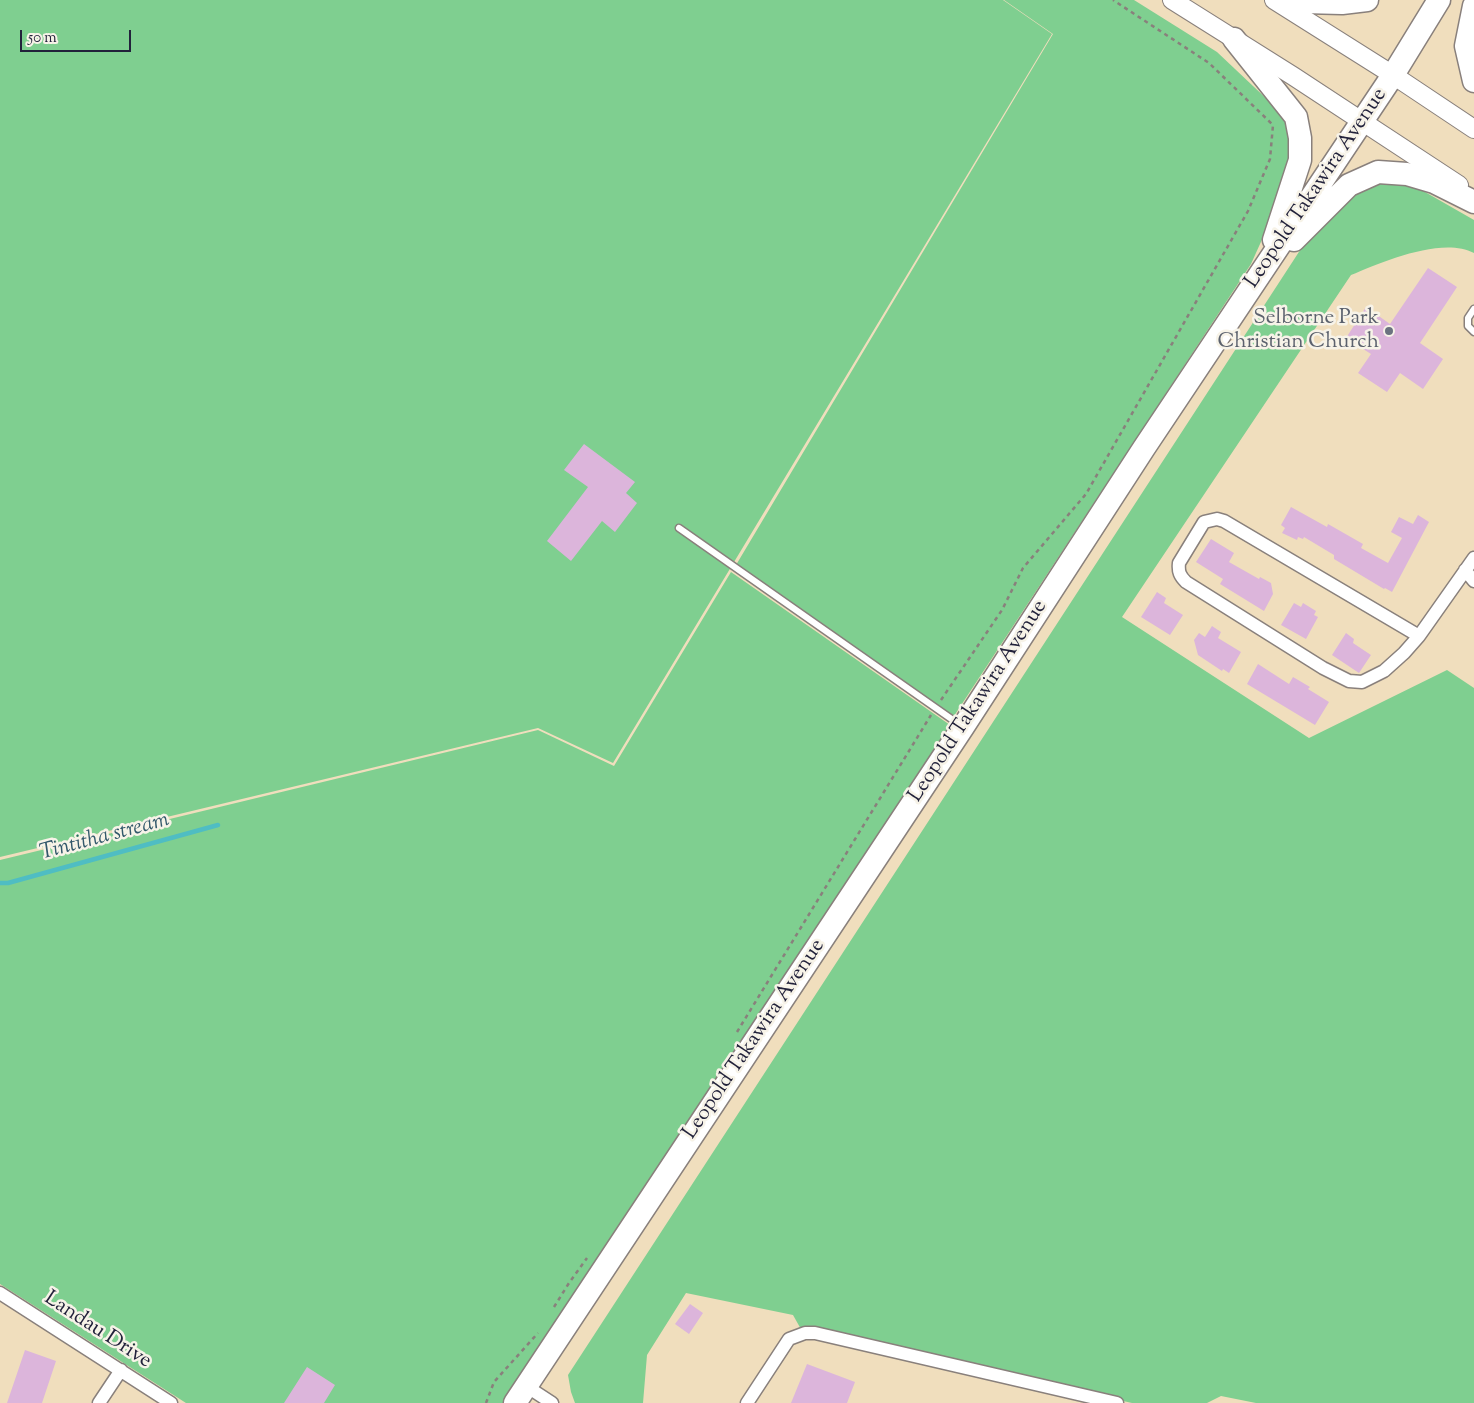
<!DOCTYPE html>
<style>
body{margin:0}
#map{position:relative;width:1474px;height:1403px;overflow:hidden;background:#f0debd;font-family:"Sorts Mill Goudy",serif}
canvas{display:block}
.scale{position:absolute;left:20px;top:30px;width:111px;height:22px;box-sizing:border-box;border:2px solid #22223b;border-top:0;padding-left:6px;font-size:15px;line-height:18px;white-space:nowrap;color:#22223b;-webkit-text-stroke:4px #f7f3e8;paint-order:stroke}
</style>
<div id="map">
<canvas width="1474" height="1403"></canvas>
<div class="scale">50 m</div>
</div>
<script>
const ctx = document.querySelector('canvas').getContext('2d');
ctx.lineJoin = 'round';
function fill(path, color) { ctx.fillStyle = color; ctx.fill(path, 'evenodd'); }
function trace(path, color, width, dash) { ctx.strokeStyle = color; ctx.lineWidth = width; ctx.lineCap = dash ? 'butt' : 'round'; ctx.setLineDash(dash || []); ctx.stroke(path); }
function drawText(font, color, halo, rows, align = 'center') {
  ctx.font = font + ' "Sorts Mill Goudy",serif'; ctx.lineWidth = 5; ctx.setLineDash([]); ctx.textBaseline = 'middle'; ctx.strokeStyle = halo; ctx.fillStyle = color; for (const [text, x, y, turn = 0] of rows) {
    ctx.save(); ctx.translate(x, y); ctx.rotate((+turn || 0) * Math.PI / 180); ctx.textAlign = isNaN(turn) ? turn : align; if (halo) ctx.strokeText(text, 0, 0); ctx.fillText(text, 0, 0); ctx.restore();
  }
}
fill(new Path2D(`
 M0,0h1003l49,34 -439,729 -75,-35 -538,129z
 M1004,0h130l83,52 72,68 3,38 -23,66 -18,40 -297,452 -218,-151 317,-531z
 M1379,179l25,1 70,40v33c-32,-17 -92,9 -123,22l-229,342 187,121 138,-68 27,18v715h-218l-35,-7 -14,7h-75l-317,-72h-13l-9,-16 -107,-22 -39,62 -4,48h-68l-4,-11 -3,-17 740,-1137 47,-48z
 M731,572l219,153 -444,678h-320l-186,-119v-424l538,-130 76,36z`), '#7fcf90');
trace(new Path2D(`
 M0,883h8l210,-58`), '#4fbdc3', 4.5);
fill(new Path2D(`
 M1428,268l29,19 -37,56 23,16 -20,30 -23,-16 -13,19 -29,-19 13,-19 -25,-16 20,-31 24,17z
 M584,444l51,38 -9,11 11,10 -22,29 -13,-11 -31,40 -24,-20 41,-54 -24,-17z
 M1291,507l36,20 1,-3 35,20 -2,4 27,15 14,-25 -11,-6 8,-15 14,7 5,-9 11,7 -37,70 -7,-4 -1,1 -50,-30v-4l-30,-18 -1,2 -5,-2 -1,3 -15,-7 3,-5 -4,-3z
 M1211,539l23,14 -5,9 30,17 1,-2 11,6 2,11 -9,17 -44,-27 3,-5 -27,-17z
 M1157,592l9,6 -2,5 19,12 -13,20 -29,-18z
 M1294,603l7,4 2,-4 13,8 -2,4 4,2 -12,22 -25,-14z
 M1212,626l9,6 -3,6 23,14 -12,21 -6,-4 -1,2 -24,-16 -4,-15 5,-7 6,4z
 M1346,633l8,6 -1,4 18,12 -12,18 -27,-18z
 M1258,664l31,20 4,-7 17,10 -2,2 21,13 -14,23 -68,-41z
 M690,1304l13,9 -14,21 -14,-10z
 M25,1350l31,11 -14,42h-35z
 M807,1364l48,18 -8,21h-56z
 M307,1367l28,18 -11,18h-40z`), '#dcb5db');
const lane = new Path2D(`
 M1474,309l-6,9v8l6,6
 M679,528l281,197`);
const street = new Path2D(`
 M1465,570l9,11
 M1419,636l-195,-115 -7,-2 -13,3 -25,41c-1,9 1,13 7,19l137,86 26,13 13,1 22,-11 20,-18 15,-17 55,-78
 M0,1293l171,110
 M526,1386l26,17
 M99,1403l22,-33
 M747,1403l42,-64 16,-6h10l302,70`);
const secondary = new Path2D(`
 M1172,0l121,76 166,109
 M1274,0l119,75 81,54`);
const highway = new Path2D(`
 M1297,0l6,2 39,1 25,-3
 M1474,6l-8,40 8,35
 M1234,39l62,78 4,21v22l-26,80
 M1294,240l55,-55 29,-13 29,2 27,8 40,20
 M515,1403l448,-676 181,-279 249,-373 46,-75`);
trace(lane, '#89807c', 9);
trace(street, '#89807c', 15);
trace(secondary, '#89807c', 20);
trace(highway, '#89807c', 25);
trace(new Path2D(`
 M941,700l61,-90 21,-42 63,-74 162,-283 22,-52 3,-34 -64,-62 -96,-63
 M737,1032l194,-317
 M554,1307l15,-24 18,-25
 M486,1403l8,-21 44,-49`), '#89807c', 2.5, [4, 4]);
trace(lane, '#fff', 6);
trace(street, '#fff', 12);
trace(secondary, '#fff', 18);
trace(highway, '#fff', 22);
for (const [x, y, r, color] of [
 [1389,331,5,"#6b7280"]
]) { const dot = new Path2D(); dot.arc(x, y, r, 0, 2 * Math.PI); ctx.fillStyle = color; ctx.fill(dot); trace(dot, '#f7f3e8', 2); }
drawText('21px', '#22223b', '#f7f3e8', [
 ["Leopold Takawira Avenue",1317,189,-56],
 ["Leopold Takawira Avenue",979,702,-57],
 ["Leopold Takawira Avenue",755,1040,-56],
 ["Landau Drive",97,1331,33]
]);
drawText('21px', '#5b616d', '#f7f3e8', [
 ["Selborne Park",1379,319],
 ["Christian Church",1379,343]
], 'right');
drawText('italic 22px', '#32586b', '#f7f3e8', [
 ["Tintitha stream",105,838,-15]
]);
</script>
